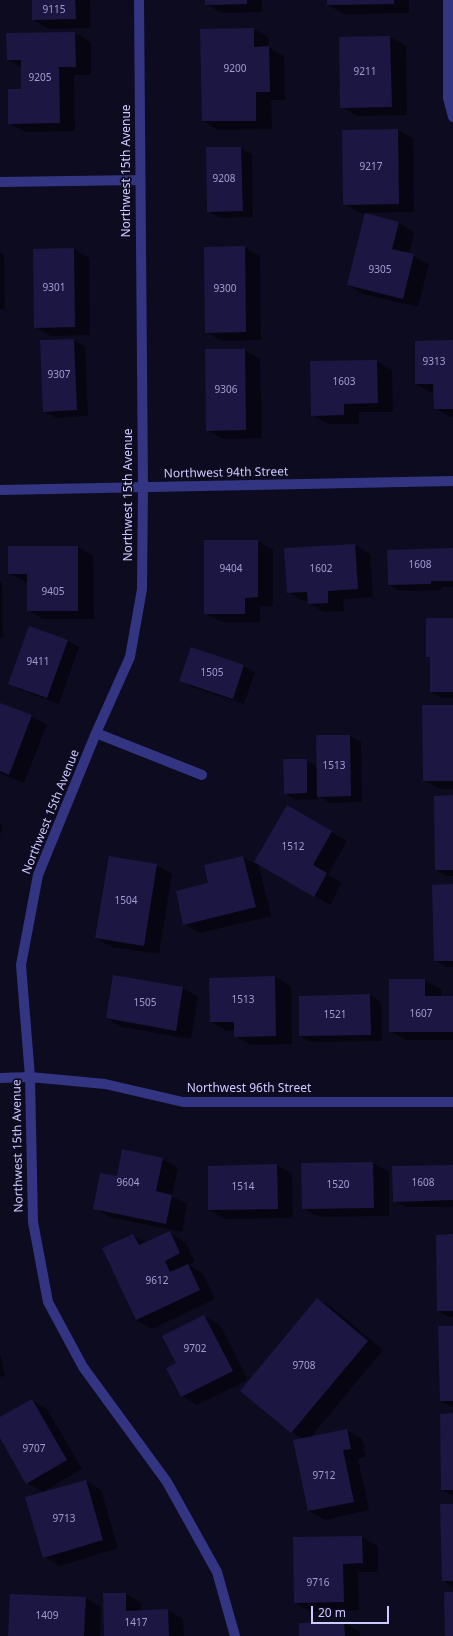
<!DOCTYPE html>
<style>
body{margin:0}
#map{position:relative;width:453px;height:1636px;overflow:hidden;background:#0d0b20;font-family:"Noto Sans",sans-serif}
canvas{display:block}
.scale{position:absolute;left:311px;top:1606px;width:78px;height:18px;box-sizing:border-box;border:2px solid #cdcaff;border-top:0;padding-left:5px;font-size:12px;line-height:14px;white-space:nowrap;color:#cdcaff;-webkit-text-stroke:3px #0d0b20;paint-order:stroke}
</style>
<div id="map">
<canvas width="453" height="1636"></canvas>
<div class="scale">20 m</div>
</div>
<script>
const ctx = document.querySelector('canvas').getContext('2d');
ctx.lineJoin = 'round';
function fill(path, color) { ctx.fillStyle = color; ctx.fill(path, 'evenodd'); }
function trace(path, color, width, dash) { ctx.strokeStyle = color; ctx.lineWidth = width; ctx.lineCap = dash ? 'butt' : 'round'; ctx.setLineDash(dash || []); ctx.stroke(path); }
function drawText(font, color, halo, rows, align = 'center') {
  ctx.font = font + ' "Noto Sans",sans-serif'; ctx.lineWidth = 3.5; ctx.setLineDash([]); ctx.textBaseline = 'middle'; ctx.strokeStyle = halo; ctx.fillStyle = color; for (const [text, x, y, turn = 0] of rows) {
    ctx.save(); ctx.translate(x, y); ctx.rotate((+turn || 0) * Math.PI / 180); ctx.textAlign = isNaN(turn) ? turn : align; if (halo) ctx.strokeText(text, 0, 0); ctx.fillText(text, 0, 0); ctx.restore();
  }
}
fill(new Path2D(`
 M33,0h57l1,28 -42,1 -16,-9z
 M206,0h56v12l-40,1 -16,-9z
 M328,0h81v13l-65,1 -16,-9z
 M254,29l15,9v10l15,8 1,44h-14l1,29 -54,1 -15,-9z
 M75,33l16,9v33h-17l1,56 -50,1 -16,-9 13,-33v-22l-14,-8z
 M390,37l16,9 1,69 -50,1 -16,-9 -1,-69z
 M398,130l15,9 1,73 -54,1 -16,-9z
 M207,148h34l11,6 1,63 -34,1 -11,-7z
 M399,223l15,9 -5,22 20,10 -11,43 -55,-13 -15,-9z
 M244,247l16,9 1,84 -39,1 -16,-9z
 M74,249l15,9 1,77 -39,1 -16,-9z
 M0,252l4,3 1,54h-5z
 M74,340l11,6 3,70 -32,2 -12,-7z
 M453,341v76h-3l-15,-9v-15h-3l-16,-9z
 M245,350l15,9 2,79 -39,1 -16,-9z
 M377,361l15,9 1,42h-34v12h-31l-16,-9z
 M258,541l15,9v56h-13v16h-39l-16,-9z
 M355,545l15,9 3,43 -30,2 1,12 -20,1 -16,-9v-2h-5l-15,-9z
 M78,547l15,9 1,63h-51l-15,-9v-28h-3l-16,-9z
 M453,549v38h-11v3l-42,1 -11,-6z
 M0,581l2,2 1,55h-3z
 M453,619v79h-11l-11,-6v-33l-4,-3z
 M68,641l11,6 -20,57 -38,-14 -12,-6z
 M192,648l52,18 11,6 -11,32 -52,-17 -11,-7z
 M0,704l31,12 16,9 -23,58 -24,-10z
 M453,706v83h-14l-15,-9z
 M317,736h33l11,6 1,60 -32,1 -12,-7v3l-22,1 -11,-7 21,-33 12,7z
 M453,796v80h-6l-11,-6z
 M287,806l60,35 -19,34 14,8 -12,22 -72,-42 13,53 -71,17 -16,-9 25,-40 34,-27 11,6z
 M0,824l3,1 -3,11z
 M156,865l16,9 -13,80 -47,-7 -16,-9z
 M453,885v82h-7l-11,-6z
 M114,976l69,12 15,9 -7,42 -69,-12 -15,-9z
 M275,977l16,9 1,58 -41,1 -16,-9v-6l-8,1 -16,-9 -1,-43z
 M390,980h35l16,9v8h12v43h-47l-16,-9z
 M370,995l11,7 1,39 -71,1 -11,-6v-39z
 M162,1159l16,9 -6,28 15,8 -5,28 -72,-15 -16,-9 23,-31z
 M373,1163l16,9v44l-70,1 -16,-9z
 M277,1165l15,9 1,44 -68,1 -16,-9z
 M453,1166v41h-48l-11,-6z
 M170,1233l15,9 10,20 -6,3 14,9 12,25 -63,30 -16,-9 -3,-85 14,8z
 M453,1235v82h-4l-11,-6z
 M317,1299l16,9 50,42 -73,88 37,-8 15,9 4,18 -8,2 11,51 -44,10 -16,-9 -15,-70 9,-2 -11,-7z
 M204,1316l16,9 28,55 -51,25 -15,-9 -5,-33z
 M453,1327v80h-1l-11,-6z
 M0,1353l5,23 -5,1z
 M32,1400l15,9 35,60 -39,23 -16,-9 -27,-47v-18z
 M453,1414v82l-11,-6z
 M86,1481l15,9 17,58 -58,18 -16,-9z
 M453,1505v82l-10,-6z
 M362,1537l16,9v26h-20l1,38 -48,2 -16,-9 -1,-65z
 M126,1594l15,9v8l27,-1 15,9 1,17h-79z
 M86,1598l15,9 -1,29h-91z
 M344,1623l16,9v4h-60v-12z`), '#0007');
fill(new Path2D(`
 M32,0h43l1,19 -44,1z
 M205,0h42v4l-42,1z
 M327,0h67v4l-67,1z
 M254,28v19l15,-1 1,46h-14v29h-54l-2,-92z
 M75,32l1,35h-17l1,56 -52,1v-35h13v-29h-14l-1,-27z
 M390,36l2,71 -52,1 -1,-71z
 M398,129l1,75 -56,1 -1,-75z
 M206,147h35l2,64 -36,1z
 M365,213l34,9 -7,27 22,5 -11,45 -56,-14z
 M245,246l1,86 -41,1 -1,-86z
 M74,248l1,79 -41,1 -1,-79z
 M74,339l3,71 -34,2 -3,-72z
 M453,340v69h-19l-1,-25h-18v-43z
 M205,349h40l1,81 -40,1z
 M377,360l1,43 -34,1v11l-33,1 -1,-55z
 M204,540h54v57l-13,1v16h-41z
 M355,544l3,45 -30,2v12l-20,1 -1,-12 -20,1 -3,-45z
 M8,546h70v65h-51v-37h-19z
 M453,548v33h-22v3l-43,1 -1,-35z
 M426,618h27v74h-23v-35h-4z
 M29,626l39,14 -21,58 -39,-14z
 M191,647l53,18 -11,34 -54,-18z
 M0,703l32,12 -23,60 -9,-4z
 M422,705h31v76h-30z
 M316,735h34l1,61 -34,1z
 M283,759h24v34l-23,1z
 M453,795v75h-18l-1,-74z
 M287,805l45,26 -19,34 14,8 -13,24 -60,-35z
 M109,856l48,8 -13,82 -49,-8z
 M243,856l13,51 -73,18 -7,-34 32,-8 -4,-18z
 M453,884v77h-19l-2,-76z
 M113,975l70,12 -7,44 -70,-13z
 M275,976l1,60 -42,1v-15h-24l-1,-44z
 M389,979h36v17h28v36h-64z
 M370,994l1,41 -72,1v-40z
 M122,1149l41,9 -7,33 16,4 -6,29 -73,-15 7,-36 17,3z
 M373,1162l1,46 -72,1 -1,-46z
 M277,1164l1,45 -70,1v-44z
 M453,1165v35l-60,2 -1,-36z
 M170,1231l10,22 -15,8 5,11 18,-8 12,26 -64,30 -34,-72 31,-14 6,11z
 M453,1234v77h-16l-1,-76z
 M317,1298l51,43 -77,92 -51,-42z
 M204,1315l29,56 -52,26 -15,-29 10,-5 -14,-27z
 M438,1326h15v75h-13z
 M32,1399l35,61 -41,24 -26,-46v-21z
 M453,1413v77h-12l-1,-76z
 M347,1429l4,20 -8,1 11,52 -46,9 -15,-71z
 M86,1480l17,60 -60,18 -18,-61z
 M440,1504h13v77h-11z
 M362,1536l1,27 -20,1 1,38 -50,1 -1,-66z
 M444,1592h9v44h-8z
 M103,1593h23v18l42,-2 1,27h-65z
 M10,1594l76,3 -2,39h-76z
 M344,1622l1,14h-46v-13z`), '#1c1642');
trace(new Path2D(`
 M139,0l4,487 -1,102 -12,68 -34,76 -58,142 -17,90 9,112 3,145 15,80 35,65 84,115 50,90 18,64
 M448,0v98l5,19
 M0,182l140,-2
 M96,733l106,42
 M0,1078l30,-1 75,7 78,18h270`), '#333582', 10);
trace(new Path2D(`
 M0,490l453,-9`), '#333582', 10);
drawText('10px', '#a19dd0', null, [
 ["9115",54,10],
 ["9200",235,69],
 ["9211",365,72],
 ["9205",40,78],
 ["9217",371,167],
 ["9208",224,179],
 ["9305",380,270],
 ["9301",54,288],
 ["9300",225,289],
 ["9313",434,362],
 ["9307",59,375],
 ["1603",344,382],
 ["9306",226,390],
 ["1608",420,565],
 ["9404",231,569],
 ["1602",321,569],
 ["9405",53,592],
 ["9411",38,662],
 ["1505",212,673],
 ["1513",334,766],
 ["1512",293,847],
 ["1504",126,901],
 ["1513",243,1000],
 ["1505",145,1003],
 ["1607",421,1014],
 ["1521",335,1015],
 ["9604",128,1183],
 ["1608",423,1183],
 ["1520",338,1185],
 ["1514",243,1187],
 ["9612",157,1281],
 ["9702",195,1349],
 ["9708",304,1366],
 ["9707",34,1449],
 ["9712",324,1476],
 ["9713",64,1519],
 ["9716",318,1583],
 ["1409",47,1616],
 ["1417",136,1623]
]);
drawText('12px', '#cdcaff', '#0d0b20', [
 ["Northwest 15th Avenue",127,171,-90],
 ["Northwest 94th Street",226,473,-1],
 ["Northwest 15th Avenue",129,495,-90],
 ["Northwest 15th Avenue",51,812,-68],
 ["Northwest 96th Street",249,1089],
 ["Northwest 15th Avenue",18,1146,-91]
]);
</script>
